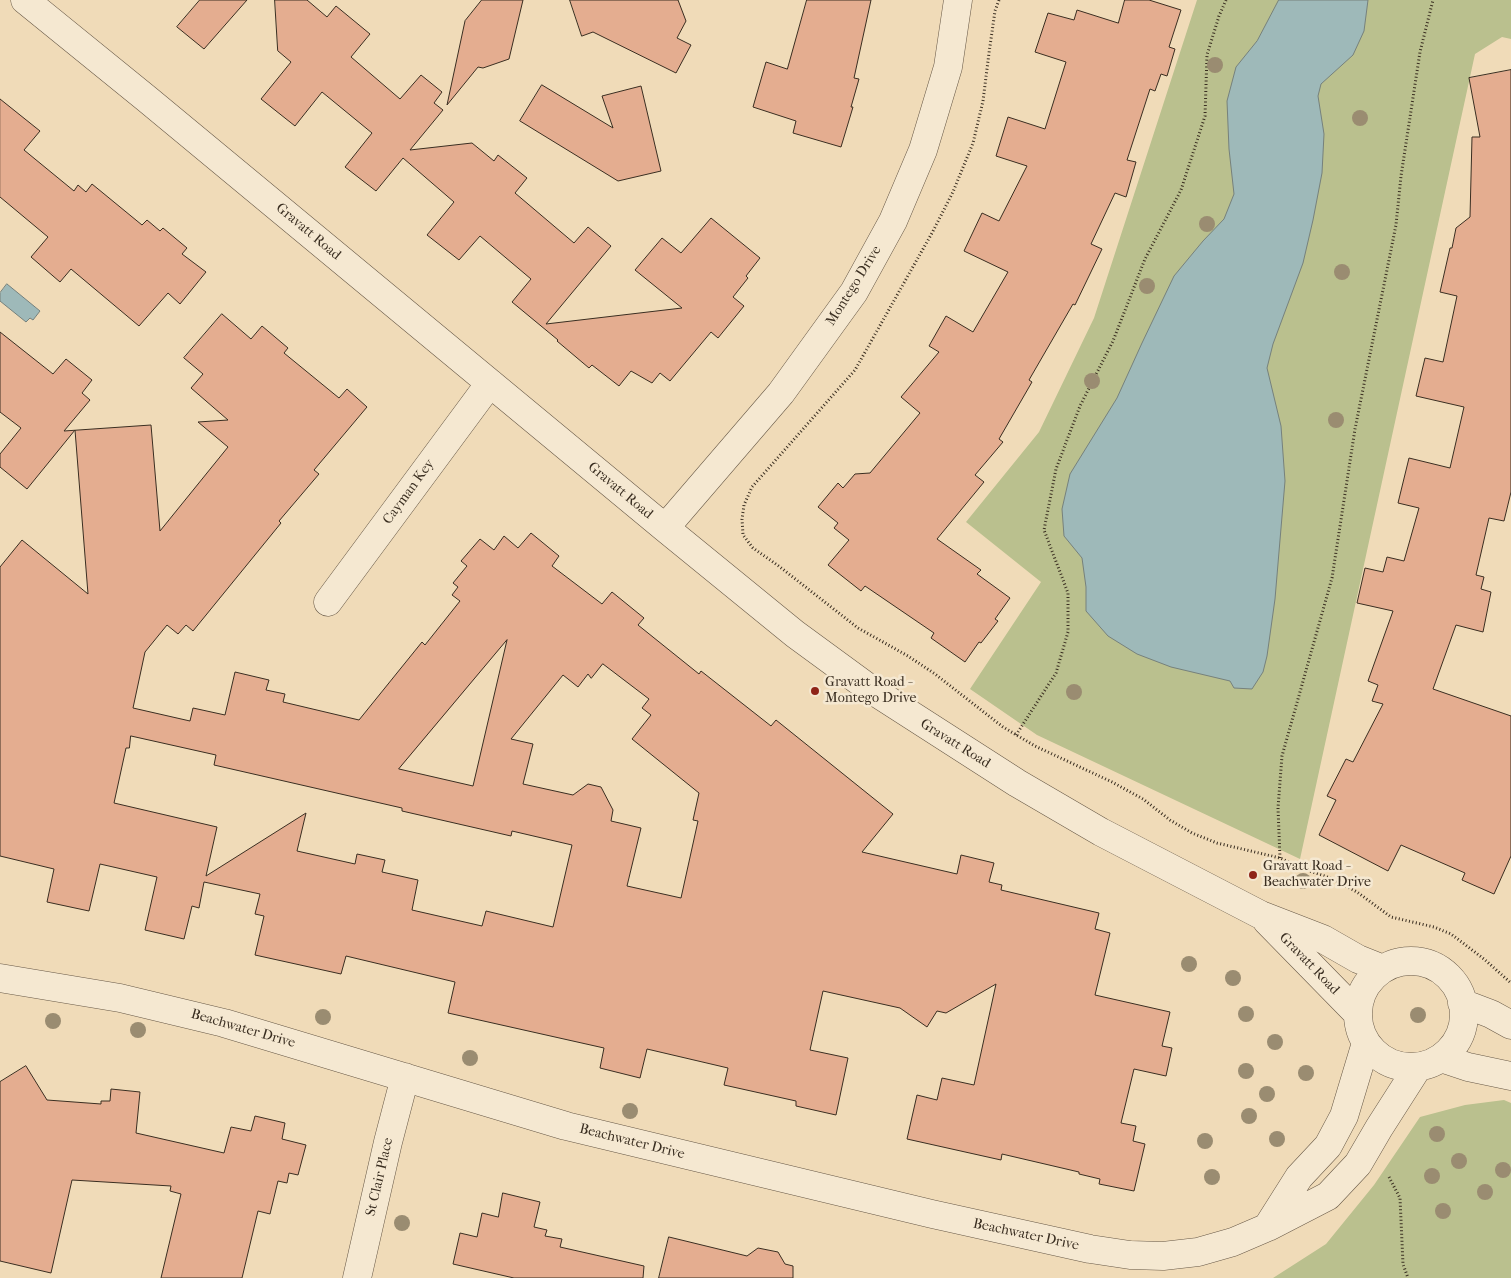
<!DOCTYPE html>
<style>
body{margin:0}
canvas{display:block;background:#f0dbb8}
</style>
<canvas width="1511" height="1278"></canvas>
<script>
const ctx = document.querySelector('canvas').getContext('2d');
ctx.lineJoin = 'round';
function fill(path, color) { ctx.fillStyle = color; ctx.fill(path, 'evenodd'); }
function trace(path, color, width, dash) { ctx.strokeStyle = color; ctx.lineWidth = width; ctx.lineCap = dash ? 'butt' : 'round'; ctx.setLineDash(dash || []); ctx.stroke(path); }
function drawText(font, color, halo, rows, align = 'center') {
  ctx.font = font + ' "IM FELL French Canon",serif'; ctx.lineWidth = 5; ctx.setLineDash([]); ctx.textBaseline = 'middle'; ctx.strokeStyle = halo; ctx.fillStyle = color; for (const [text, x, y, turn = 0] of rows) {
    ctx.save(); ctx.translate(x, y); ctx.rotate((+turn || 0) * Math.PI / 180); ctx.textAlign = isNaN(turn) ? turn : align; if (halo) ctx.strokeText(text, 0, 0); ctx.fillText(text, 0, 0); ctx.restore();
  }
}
fill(new Path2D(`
 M1197,0h314v39l-9,-2 -27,17 -175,805 -263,-124 -67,-46 71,-107 -75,-60 73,-90 55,-114z
 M1504,1100l7,3v175h-238l53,-34 48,-59 46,-68 45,-12z`), '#bac08e');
const water = new Path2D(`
 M1279,0h89l-4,31 -11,24 -32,29 -3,12 6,38 -2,39 -9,47 -10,43 -30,81 -6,24 14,58 4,55 -10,118 -8,57 -4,16 -11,17 -18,-1 -4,-7 -59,-14 -34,-13 -29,-18 -22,-25v-24l-4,-29 -18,-22 -2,-27 8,-35 47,-76 25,-55 32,-67 29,-35 21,-22 10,-25 -5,-45 -2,-48 9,-34 21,-26z
 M7,284l33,27 -7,9 -3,-2 -4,4 -26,-21v-8z`);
fill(water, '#9eb9b9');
trace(water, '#76817c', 1);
const building = new Path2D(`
 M200,0h47l-43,49 -27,-22z
 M275,0h32l20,17 9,-11 34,28 -19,23 49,42 21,-24 21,17 -8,11 9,7 -33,40 62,-7 22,18 4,-6 29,23 -12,15 59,50 14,-16 23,19 -65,78 136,-16 -47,-38 27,-32 19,15 30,-35 49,40 -14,18 2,2 -15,19 11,9 -26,32 -7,-6 -41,49 -10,-8 -8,10 -21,-12 -12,15 -27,-21 -3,3 -32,-27 1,-1 -46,-38 19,-23 -51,-43 -21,24 -32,-25 27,-33 -51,-44 -27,33 -31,-24 27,-34 -50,-41 -27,34 -34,-27 30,-37 -13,-11z
 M482,0h41l-14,59 -26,9 -5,-1 -31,38 18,-84z
 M570,0h108l8,21 -9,17 14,7 -15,28 -83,-41 -11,4z
 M807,0h64l-17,78 5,1 -8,28h2l-12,40 -48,-14 3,-12 -43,-14 13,-45 21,7z
 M1125,0h24l32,10 -12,37 6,2 -8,27 -6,-2 -6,17 -5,-2 -23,71 9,2 -10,35 -11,-4 -24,51 11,5 -27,56 -2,-1 -44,76 3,2 -33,57 4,3 -28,33 9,7 -47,57 44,31 -4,4 33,24 -15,21 3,2 -17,22 -2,-1 -14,20 -34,-24 3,-5 -69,-47 -4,5 -33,-26 21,-25 -15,-12 4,-5 -20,-16 20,-24 5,5 12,-14 15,-1 50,-60 -19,-16 38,-45 -10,-6 17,-30 27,16 35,-60 -44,-21 18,-38 17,8 28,-55 -31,-10 12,-39 37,12 21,-67 -31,-10 13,-39 26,7 3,-10 41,13z
 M1511,70v422l-7,29 -15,-3 -13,57 8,2 -3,12 10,3 -8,40 -27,-7 -23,64 78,27v140l-17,38 -32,-14 3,-7 -64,-28 -13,26 -69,-36 17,-35 -9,-4 19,-37 7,3 30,-58 -11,-3 6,-16 -10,-4 25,-70 -36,-8 8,-35 18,4 4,-15 17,4 15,-53 -21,-5 11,-45 41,10 14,-61 -48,-11 9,-38 18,4 14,-66 -17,-4 10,-44h2l4,-20 14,-11 2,-80h8l-11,-59z
 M542,85l71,43 -11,-32 39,-10 20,85 -43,10 -98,-60z
 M0,99l40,32 -16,19 50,41 4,-6 8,7 6,-8 50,41 5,-5 13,11 3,-3 24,20 -5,6 24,18 -26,32 -12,-11 -29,33 -68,-57 -11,13 -29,-25 17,-20 -48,-40z
 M222,314l29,25 11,-13 26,22 -4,5 55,45 8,-9 20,18 -53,63 5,4 -40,47 2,2 -88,108 -7,-6 -8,9 -11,-9 -22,27 -12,56 57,13 3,-13 32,7 10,-43 34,8 -3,10 19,4 -2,8 76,18 63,-78 3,3 35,-44 -8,-6 6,-8 -5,-4 14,-17 -6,-5 19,-22 14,11 10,-14 14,12 13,-15 28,23 -7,10 50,38 10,-12 32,26 -6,7 61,49 2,-3 70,55 5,-6 117,94 -31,38 95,22 4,-19 33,8 -5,19 13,3 -1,5 98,23 -4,16 15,4 -15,62 75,17 -8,34 10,2 -6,28 -32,-7 -13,54 15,3 -3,15 12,3 -11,47 -35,-7 1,-5 -21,-5v-2l-77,-18 -1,6 -94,-21 10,-44 20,5 5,-22 32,7 22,-101 -50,29 -9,-2 -10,16 -27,-19 -77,-17 -13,59 38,8 -12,57 -40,-9v-5l-72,-16 4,-17 -81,-19 -7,29 -40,-10 4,-20 -156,-35 7,-31 -109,-26 -5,18 -86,-19 9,-39 -9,-2 5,-20 -56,-12 -5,26 -7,-2 -8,33 -39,-9 12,-53 -57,-13 -11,47 -42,-9 7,-33 -54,-13v-289l22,-27 66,54 -13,-164 -48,59 -27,-22v-13l21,-26 -21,-16v-80l53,42 13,-15 26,21 -10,13 8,7 -26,31 87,-6 9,106 68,-84 -30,-25 30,-2 -37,-32 12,-14 -19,-16zM507,640l-34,146 -74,-17zM603,664l46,35 -7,9 9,7 -19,24 67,54 -6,27 5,1 -17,77 -54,-12 14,-58 -30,-7 2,-11 -12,-23 -13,-3 -15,11 -50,-11 10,-40 -22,-5 52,-64 15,12 10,-13 3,4zM131,736l85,19 -2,10 188,43v3l109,25 1,-5 60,14 -19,82 -67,-16 -4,15 -70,-16 6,-30 -36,-8 3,-12 -28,-6 -2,10 -58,-13 9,-38 -100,63 11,-49 -103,-24 12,-55h3z
 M26,1066l21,34 54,4v-3h9l1,-12 29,3 -4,41 88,20 7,-26 20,4 4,-15 30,7 -3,16 24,6 -8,30 -9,-2 -2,10 -9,-2 -8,33 -12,-3 -16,67h-81l20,-84 -11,-3 1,-5 -99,-6 -21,93 -51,-12v-179z
 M503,1193l37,9 -6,25 13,3 -2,6 17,3 -2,8 84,19 -1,12h-129l-61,-14 7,-31 17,4 5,-24 16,4z
 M669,1237l78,19 11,-8 20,4 7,12 8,2v12h-134z`);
fill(building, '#e4ad90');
trace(building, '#3a2e21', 1);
const minor = new Path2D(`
 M25,0l122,99 518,429 130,106 71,52 151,97 84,49 160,83 62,24 35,20 25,10
 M665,528l116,-135 73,-101 39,-71 30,-71 25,-83 10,-67
 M328,602l162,-219
 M1267,921l90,92
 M1358 1014a53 53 0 1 1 106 0a53 53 0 1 1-106 0Z
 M0,978l120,20 104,25 342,103 366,88 158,35 40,6 33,1 35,-4 35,-10 35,-15 60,-31 30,-32 21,-36 39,-61
 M1462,1003l29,11 20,11
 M1441,1058l27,9 43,9
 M1268,1226l31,-49 29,-31 16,-30 22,-73
 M357,1278l31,-136 17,-65`);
trace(minor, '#685947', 29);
trace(new Path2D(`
 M999,0l-4,11 -6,42 -6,48 -10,42 -20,49 -21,41 -77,137 -103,117 -8,18 -2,14 1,16 10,13 27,19 78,61 50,28 27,18 68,53 32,19 77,36 31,17 27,21 22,13 25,10 63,15 24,11 29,10 24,13 34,25 43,10 17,7 33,25 27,24
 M1016,735l40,-62 12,-41v-39l-24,-63 12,-61 24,-63 33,-65 32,-82 36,-69 24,-74 2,-61 12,-39 7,-16
 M1280,858l-2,-50 4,-52 50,-178 23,-149 41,-204 5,-49 19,-124 13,-52
 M1389,1177l11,21 3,66 5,14`), '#3a2e21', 3, [1, 2.5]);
trace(minor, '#f5e8d1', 28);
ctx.fillStyle = '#9a8c71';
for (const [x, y] of [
 [1215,65],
 [1360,118],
 [1207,224],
 [1342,272],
 [1147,286],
 [1092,381],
 [1336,420],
 [1074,692],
 [1303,881],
 [1189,964],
 [1233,978],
 [1246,1014],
 [1418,1015],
 [323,1017],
 [53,1021],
 [138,1030],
 [1275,1042],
 [470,1058],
 [1246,1071],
 [1306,1073],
 [1267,1094],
 [630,1111],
 [1249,1116],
 [1437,1134],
 [1277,1139],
 [1205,1141],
 [1459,1161],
 [1503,1170],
 [1432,1176],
 [1212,1177],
 [1485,1192],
 [1443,1211],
 [402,1223]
]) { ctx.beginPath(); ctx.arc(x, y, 8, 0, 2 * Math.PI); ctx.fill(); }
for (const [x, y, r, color] of [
 [815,691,5,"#8f2418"],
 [1253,875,5,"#8f2418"]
]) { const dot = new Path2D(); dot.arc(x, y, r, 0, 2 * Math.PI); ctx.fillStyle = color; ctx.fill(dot); trace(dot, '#f5e8d1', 2); }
drawText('14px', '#3a2e21', '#f5e8d1', [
 ["Gravatt Road",308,232,40],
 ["Montego Drive",854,286,-58],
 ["Gravatt Road",620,491,40],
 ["Cayman Key",409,492,-54],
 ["Gravatt Road",955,744,32],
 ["Gravatt Road",1309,964,46],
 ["Beachwater Drive",243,1029,16],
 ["Beachwater Drive",632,1142,14],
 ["St Clair Place",380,1177,-77],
 ["Beachwater Drive",1026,1235,12]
]);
drawText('14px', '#3a2e21', '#f5e8d1', [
 ["Gravatt Road -",825,683],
 ["Montego Drive",825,699],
 ["Gravatt Road -",1263,867],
 ["Beachwater Drive",1263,883]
], 'left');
</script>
